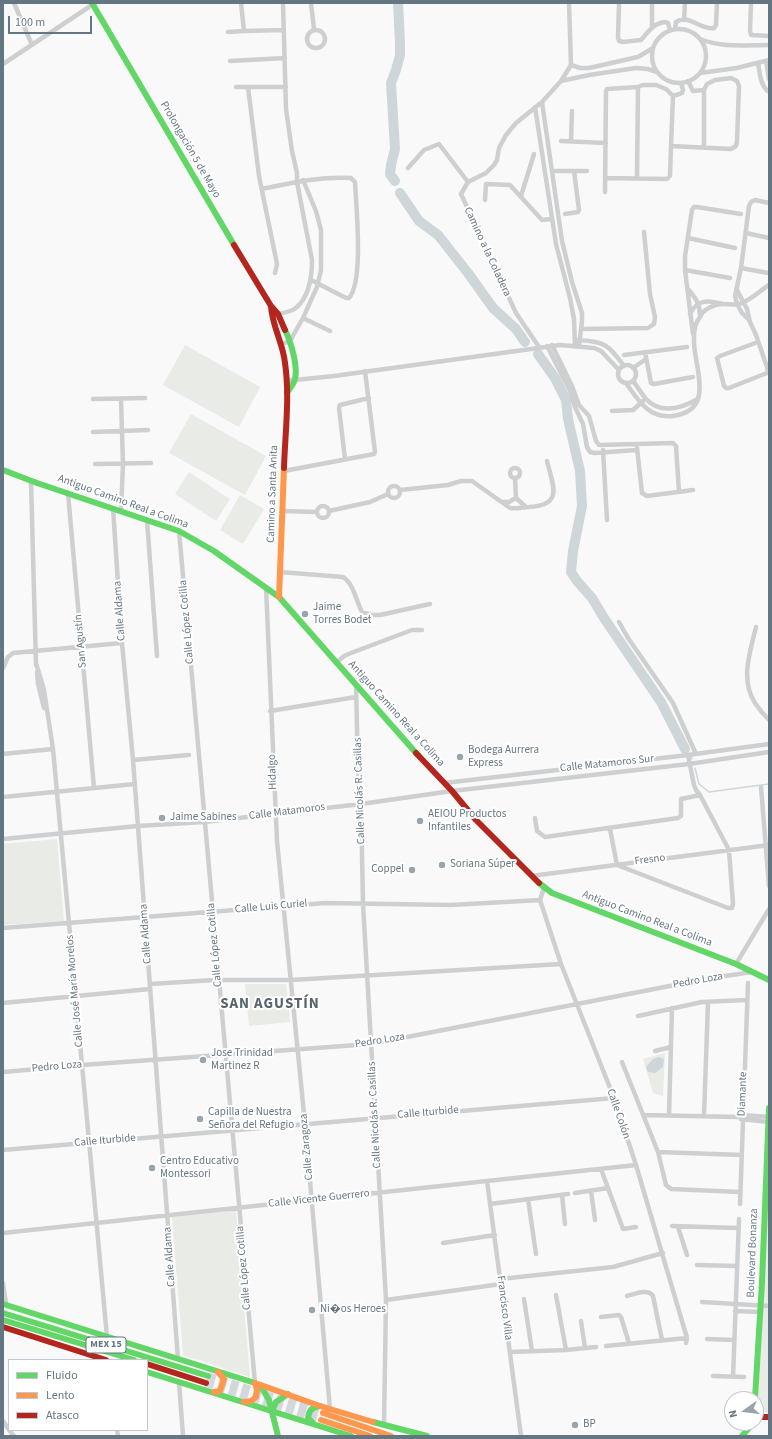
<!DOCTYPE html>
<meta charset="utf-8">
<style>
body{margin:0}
#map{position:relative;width:772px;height:1439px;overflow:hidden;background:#f9f9f9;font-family:"Source Sans 3",sans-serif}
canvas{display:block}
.frame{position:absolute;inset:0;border:4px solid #657683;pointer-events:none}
.legend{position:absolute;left:8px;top:1359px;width:140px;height:72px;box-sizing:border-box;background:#fff;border:1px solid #c1c8cd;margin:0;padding:5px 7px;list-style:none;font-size:12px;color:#657683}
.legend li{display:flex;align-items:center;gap:8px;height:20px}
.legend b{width:20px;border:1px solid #c1c8cd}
.north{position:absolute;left:724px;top:1391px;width:40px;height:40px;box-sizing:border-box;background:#fff;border:1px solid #c1c8cd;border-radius:50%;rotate:256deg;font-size:11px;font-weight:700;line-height:16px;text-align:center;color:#657683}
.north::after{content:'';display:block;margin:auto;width:14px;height:18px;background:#99a4ac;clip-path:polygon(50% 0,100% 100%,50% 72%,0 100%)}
.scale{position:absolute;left:8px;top:16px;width:84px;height:18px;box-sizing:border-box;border:2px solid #657683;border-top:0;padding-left:5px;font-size:12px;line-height:14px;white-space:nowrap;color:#657683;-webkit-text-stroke:3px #fff;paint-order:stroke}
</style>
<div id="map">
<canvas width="772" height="1439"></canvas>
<div class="frame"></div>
<ul class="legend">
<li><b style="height:5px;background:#63d668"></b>Fluido</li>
<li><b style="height:5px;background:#ff974d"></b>Lento</li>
<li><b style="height:5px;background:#b3261e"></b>Atasco</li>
</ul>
<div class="north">N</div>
<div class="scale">100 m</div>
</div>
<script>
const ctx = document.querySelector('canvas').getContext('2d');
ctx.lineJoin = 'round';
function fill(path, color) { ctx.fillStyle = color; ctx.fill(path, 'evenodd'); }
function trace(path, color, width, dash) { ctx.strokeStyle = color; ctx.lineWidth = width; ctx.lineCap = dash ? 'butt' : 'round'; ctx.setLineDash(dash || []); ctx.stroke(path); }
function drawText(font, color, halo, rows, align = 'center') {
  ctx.font = font + ' "Source Sans 3",sans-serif'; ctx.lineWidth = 4; ctx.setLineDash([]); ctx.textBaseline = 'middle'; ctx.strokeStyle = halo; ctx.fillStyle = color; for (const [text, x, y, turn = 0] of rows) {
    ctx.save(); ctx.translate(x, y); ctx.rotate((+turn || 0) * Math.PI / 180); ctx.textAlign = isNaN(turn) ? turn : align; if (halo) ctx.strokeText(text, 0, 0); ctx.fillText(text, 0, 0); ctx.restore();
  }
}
fill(new Path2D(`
 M185,345l75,42 -21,40 -76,-42z
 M191,414l75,42 -21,39 -76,-42z
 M189,472l41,27 -14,22 -41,-27z
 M240,495l24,14 -21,35 -23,-14z
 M57,839l7,82 -61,4v-81z
 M245,984h41l4,38 -41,4z
 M665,1053l-2,43 -10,-3 -10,-34z
 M769,1153v260l-11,-1z
 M236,1210l14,167 -67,-22 -11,-138z`), '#e8ebe6');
fill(new Path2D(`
 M659,1057l5,2 -1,8 -8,6 -7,-1 -2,-5 7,-8z`), '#ced6d9');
trace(new Path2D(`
 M685,749l2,2
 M692,757v2
 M695,768l4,16 10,8 60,-8`), '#ced6d9', 1.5);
trace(new Path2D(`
 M395,181l-5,-7 1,-9 4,-16 -4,-66 5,-13 4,-15v-12l-2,-40
 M400,193l19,28 19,14 30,38 25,35 23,21 9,13
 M538,354l17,24 11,22 2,19 12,52 2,35 -9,45 -2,21 6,9 15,17 12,20 57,84 24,47`), '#ced6d9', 10);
trace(new Path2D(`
 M208,1376l115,37
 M206,1383l115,37`), '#d4d8dc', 8, [8, 4]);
trace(new Path2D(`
 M14,3l18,42
 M241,3l3,28 40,-1
 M311,3l3,26
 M619,3l-1,34 1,4 4,1 18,-2c7,-8 13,-17 24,-18l3,1 2,7
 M652,3v24
 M751,3l-1,28 1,4 18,1
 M684,20l1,-17
 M675,29l1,-7c12,-9 26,9 38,6l2,-3 1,-22
 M652 56a27 27 0 1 1 54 0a27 27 0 1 1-54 0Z
 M307 39a9 9 0 1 1 18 0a9 9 0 1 1-18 0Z
 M228,32l16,-1
 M700,39c22,9 45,6 69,6
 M230,61l55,-3
 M766,61l3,18
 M758,63c2,10 2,23 11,29
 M3,64l92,-61
 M571,65l9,3h9l49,-11 15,-9
 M700,73l37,-5 32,-8
 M561,81l28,-6 47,-7 12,1 9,3
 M688,81l5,10 11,-1
 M236,87h50
 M248,87l11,89 18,88 -2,9
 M673,96l9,-3 1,-3 -2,-7
 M542,102l20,139 10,41 10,31v8l-3,25
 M535,107l21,137 14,54 4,21 1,27
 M561,141l45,2
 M571,141l1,-30
 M408,168l16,-18 15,-6 29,38
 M552,171h35
 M605,178l62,1 3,-3 1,-30
 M637,178l1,-91
 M262,189c29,-6 59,-13 89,-11l4,4c1,24 9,99 -6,116h-3l-35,-18
 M605,192l1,-101 1,-2 31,-2 5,-2h13l10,4 7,7 -2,50 60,3 5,-3 1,-5 2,-55 -2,-5 -6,-3 -16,2 -8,4 -3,6v57
 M521,196l13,-42
 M485,200l1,-16 24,1 32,35 10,-1
 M565,214l13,-2 1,-2 -5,-39
 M746,233l23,5
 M688,238l47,10
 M741,268l27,5
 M685,270l45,8
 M688,289c7,8 12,15 12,26
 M737,290l10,19 3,13 6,13 12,35 -1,3 -38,15h-3l-2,-2 -7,-28 3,-2 38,-14
 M277,314c6,-1 15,-2 20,-7 12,-11 15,-31 15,-47l-15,-78v-9l-5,-22 -6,-42 -3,-106
 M690,314c7,-15 19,-14 32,-10
 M303,318l27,13
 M749,320l-7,-7 -5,-9 -2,-8 6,-28 8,-62 2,-4 4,-2 14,3
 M582,329l66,-1 6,-4 1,-7 -5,-23 -6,-62
 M693,334l-8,-64v-14l7,-46 2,-3h3l44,7
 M578,340c26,1 31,5 46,26
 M282,344l8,-3 13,-23 14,-31 4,-17v-40l-5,-19 -13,-31
 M552,345l20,41 7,19 10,11 7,25 3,4 74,-2 3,3 3,46
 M547,346l23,45 5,16 8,17 4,23 3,5 4,1 43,-3
 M539,347l-23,-34 -55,-119 7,-12 18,-9 8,-8 3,-5 2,-12 7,-13 10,-12 26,-21 19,-21 10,-16 -2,-62
 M645,352l6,31 3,1 39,-7
 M624,355l63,-8
 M618 374a9 9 0 1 1 18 0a9 9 0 1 1-18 0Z
 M633,368l13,-9
 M287,380h8l39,-4 226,-31 34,3 7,3 18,19
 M633,381c4,5 8,12 13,18 15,16 36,9 52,0
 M626,383c12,17 23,36 47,33 45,-6 19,-52 21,-79 0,-7 2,-15 6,-20 3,-8 15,-13 23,-13 7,0 14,2 21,-2 9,-4 17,-12 25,-17
 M93,399l52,-1
 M612,411l21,-1 10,-9
 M93,432l55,-2
 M637,448l5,45 5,3 46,-6
 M603,450l4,70
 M345,459l-6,-51 1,-3 29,-7
 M95,464l56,-1
 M510 473a5 5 0 1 1 10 0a5 5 0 1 1-10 0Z
 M284,471l90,-17 1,-2 -10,-81
 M515,478l1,20
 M31,481l5,184
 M388 492a6 6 0 1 1 12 0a6 6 0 1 1-12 0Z
 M400,490l48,-5 13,-4h11l38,27c7,1 12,-1 19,-1 35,-2 24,-21 18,-46
 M68,493l26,295
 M502,502h7l7,-4 10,9
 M317 512a6 6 0 1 1 12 0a6 6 0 1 1-12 0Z
 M113,508l9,135 11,117 45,599
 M121,511l2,-47 -2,-65
 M283,511l34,1
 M329,511l41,-9 18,-8
 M147,520l10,136
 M179,531l76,852
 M280,572l63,5c11,7 13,24 19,35l9,3h9l50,-11
 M266,587l11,254 28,283 25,285
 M619,622l9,16 45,65 23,51
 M756,627c-6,25 -16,53 -1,76 4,6 9,12 14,17
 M36,663l8,27 9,59 54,588
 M336,663l8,-7 7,-3 61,-23h10
 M3,668l5,-11 5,-4 109,-10
 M37,672l1,12 6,24
 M356,685l2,85 3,34 2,100 23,396 -2,125
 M270,711l86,-14
 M3,754l50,-5
 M133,760l56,-5
 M444,783l244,-28 81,-11
 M761,787l8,99
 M3,797l132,-13
 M535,818l2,13 8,6 133,-19 3,-2v-17l19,-4
 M610,829l7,36 111,43h4l1,-4 -4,-54 -29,-55 -4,-5 -2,-5 -6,-30
 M3,839l135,-13 66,-4 157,-18 91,-13 237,-27 80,-12
 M531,876l238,-31
 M544,888l-4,12 21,64 53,134 22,67 51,173 -1,5
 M3,928l322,-25 126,2 89,-5
 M736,964l33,-55
 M150,984l65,-4h76l270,-16
 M3,1003l147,-14
 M638,1016l64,-14 45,-2
 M655,1051l16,-4
 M622,1062l36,90 8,33 5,4 69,3
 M3,1072l79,-7 289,-21 340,-66 41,-6
 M643,1115l95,2 4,-2 27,2
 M669,1115l3,-107
 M704,1116l4,-114
 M741,1119l28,3
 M3,1150l611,-52
 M658,1152l83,3
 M601,1169l22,60 13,-2
 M487,1181l34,255
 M591,1191l4,29
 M575,1193l33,-5
 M562,1195l3,29
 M528,1199l8,55
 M490,1204l78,-10
 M740,1204l8,-221
 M672,1226l66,2
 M678,1227l9,28
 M3,1233l633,-68
 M443,1243l52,-8
 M697,1265l40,1
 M500,1279l113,-12 50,-14
 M3,1283l3,21
 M556,1295l10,55
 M627,1296c8,-2 21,-8 26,0l9,44
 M524,1299l8,52
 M386,1300l115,-16
 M702,1302l67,4
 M735,1311l26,1
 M601,1317l18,-2 2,2 8,26
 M581,1321l4,27
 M707,1339l27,1
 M606,1346l81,-8
 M510,1352l56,-2 30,-3
 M713,1376l31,1
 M733,1377l6,-158
 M179,1382l4,54
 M3,1421l6,9
 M9,1430l5,6
 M117,1430l1,6`), '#cecfd0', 4.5);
trace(new Path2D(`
 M92,3l142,242
 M285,330c6,12 13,36 10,49 -1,5 -6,10 -8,14
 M3,470l34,13 142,48 35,20 65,46 137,156
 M539,883l13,10 184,71 33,16
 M3,1304l252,79
 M3,1313l205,63
 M3,1320l131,40
 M147,1372l204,64
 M260,1385l9,15 9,36
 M755,1399l7,-117 7,-174
 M272,1411l4,-9 12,-8
 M373,1422l54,14
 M314,1424l-6,-6c1,-8 4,-11 12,-12
 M742,1436l11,-13`), '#63d668', 6);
trace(new Path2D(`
 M279,597l5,-129
 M255,1383l65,23 53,16
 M214,1392l6,-1 4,-12 -6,-7
 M244,1402l7,-1 5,-4 1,-7 -2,-7
 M323,1413l68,23
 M321,1420l49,16`), '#ff974d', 6);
trace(new Path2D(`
 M234,245l37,61 7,8 7,16
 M271,306c1,20 12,37 14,57 5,34 0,71 -1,105
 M416,753l36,38 24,29 63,63
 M3,1327l103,33
 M147,1364l59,19
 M756,1411l7,6h6`), '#b3261e', 6);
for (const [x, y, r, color] of [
 [305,614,4,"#99a4ac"],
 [460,757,4,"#99a4ac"],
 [162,818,4,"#99a4ac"],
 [420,821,4,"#99a4ac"],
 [442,865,4,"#99a4ac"],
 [412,870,4,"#99a4ac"],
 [203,1060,4,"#99a4ac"],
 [200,1119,4,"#99a4ac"],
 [152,1168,4,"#99a4ac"],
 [312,1310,4,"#99a4ac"],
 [575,1425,4,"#99a4ac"]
]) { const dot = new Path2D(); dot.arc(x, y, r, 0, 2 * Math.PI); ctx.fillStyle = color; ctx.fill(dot); trace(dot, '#fff', 1.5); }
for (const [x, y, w] of [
 [106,1345,40]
]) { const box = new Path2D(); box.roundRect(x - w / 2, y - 8, w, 16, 3); ctx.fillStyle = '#fff'; ctx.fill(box); trace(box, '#657683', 1); }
drawText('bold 10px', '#657683', null, [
 ["MEX 15",106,1345]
]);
drawText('11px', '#657683', '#fff', [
 ["Prolongación 5 de Mayo",190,150,60],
 ["Camino a la Coladera",487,252,65],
 ["Camino a Santa Anita",273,494,-88],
 ["Antiguo Camino Real a Colima",123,502,20],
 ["Calle Aldama",120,611,-94],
 ["Calle López Cotilla",187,622,-95],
 ["San Agustín",81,641,-95],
 ["Antiguo Camino Real a Colima",396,714,48],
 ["Calle Matamoros Sur",607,764,-6],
 ["Hidalgo",273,772,-92],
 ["Calle Nicolás R. Casillas",360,791,-92],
 ["Calle Matamoros",287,812,-7],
 ["Fresno",650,860,-7],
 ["Calle Luis Curiel",271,907,-5],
 ["Antiguo Camino Real a Colima",647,919,21],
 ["Calle Aldama",146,934,-94],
 ["Calle López Cotilla",215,945,-95],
 ["Pedro Loza",698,981,-10],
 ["Calle José María Morelos",75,991,-95],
 ["Pedro Loza",380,1041,-9],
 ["Pedro Loza",57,1067,-5],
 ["Diamante",743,1094,-88],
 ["Calle Iturbide",428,1113,-5],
 ["Calle Colón",618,1114,71],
 ["Calle Nicolás R. Casillas",375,1115,-93],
 ["Calle Iturbide",105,1141,-5],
 ["Calle Zaragoza",307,1147,-95],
 ["Calle Vicente Guerrero",319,1199,-6],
 ["Boulevard Bonanza",753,1253,-88],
 ["Calle Aldama",170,1257,-94],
 ["Calle López Cotilla",244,1268,-95],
 ["Francisco Villa",504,1308,83]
]);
drawText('11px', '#657683', '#fff', [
 ["Jaime",313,608],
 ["Torres Bodet",313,621],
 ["Bodega Aurrera",468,751],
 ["Express",468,764],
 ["AEIOU Productos",428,815],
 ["Infantiles",428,828],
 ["Jaime Sabines",170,818],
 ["Soriana Súper",450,865],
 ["Coppel",404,870,"right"],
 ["Jose Trinidad",211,1054],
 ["Martinez R",211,1067],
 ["Capilla de Nuestra",208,1113],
 ["Señora del Refugio",208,1126],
 ["Centro Educativo",160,1162],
 ["Montessori",160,1175],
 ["Ni�os Heroes",320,1310],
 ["BP",583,1425]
], 'left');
ctx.letterSpacing = '1px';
drawText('bold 15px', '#57646e', '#fff', [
 ["SAN AGUSTÍN",270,1005]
]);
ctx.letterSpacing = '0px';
</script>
